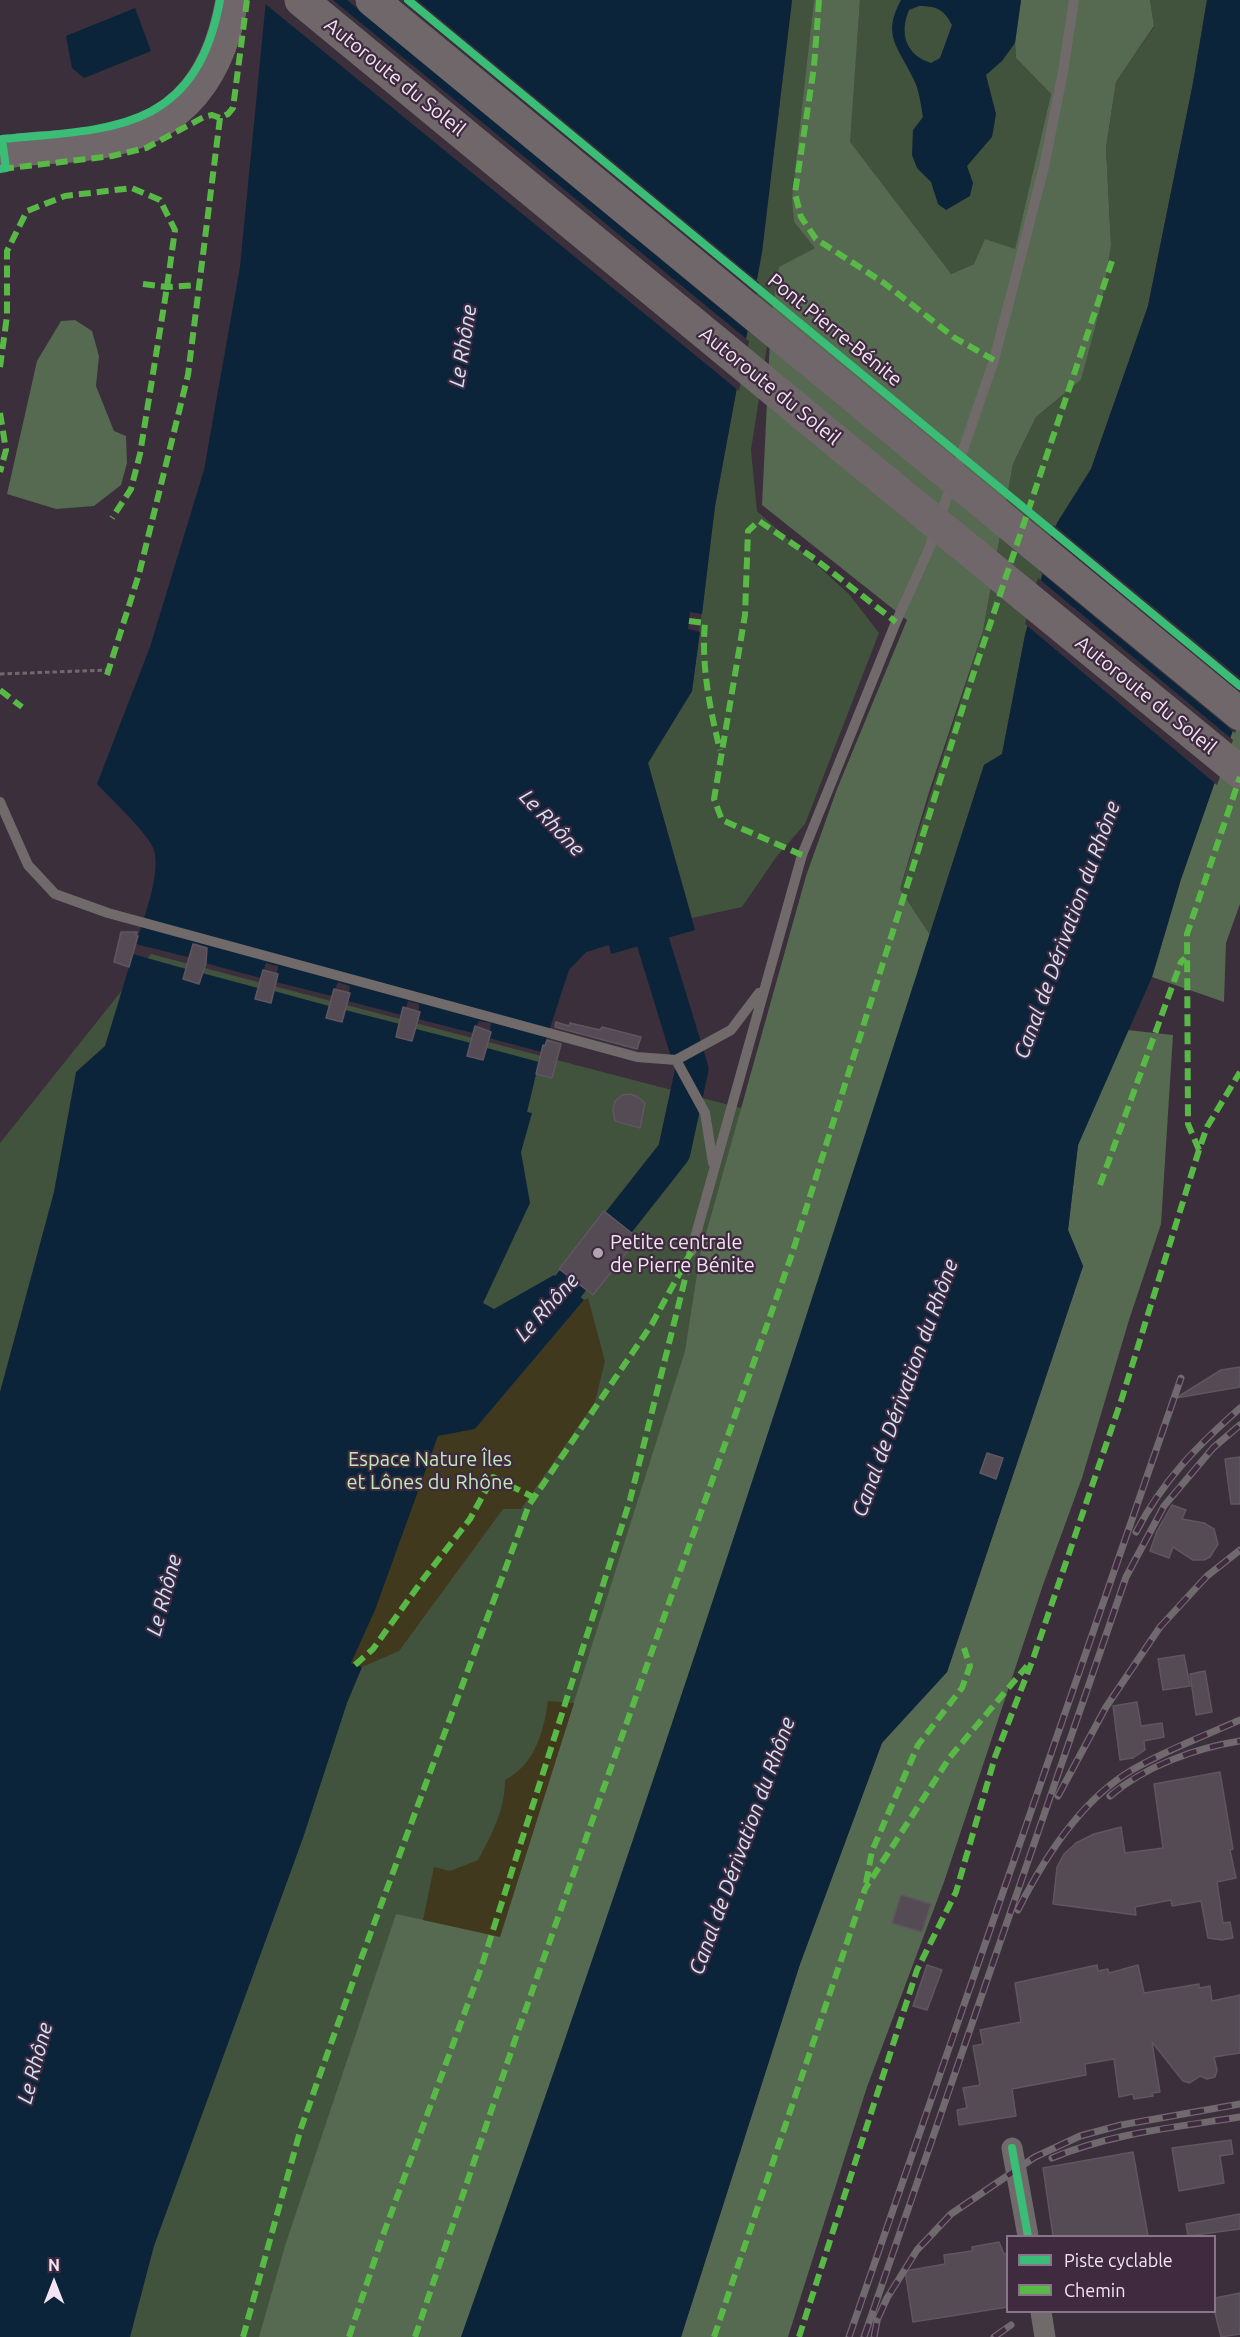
<!DOCTYPE html>
<meta charset="utf-8">
<style>
body{margin:0}
#map{position:relative;width:1240px;height:2337px;overflow:hidden;background:#3a2f3b;font-family:Ubuntu,sans-serif}
canvas{display:block}
.legend{position:absolute;left:1006px;top:2235px;width:210px;height:78px;box-sizing:border-box;background:#3f2a40;border:2px solid #877588;margin:0;padding:8px 10px;list-style:none;font-size:18px;color:#f3e5f3}
.legend li{display:flex;align-items:center;gap:12px;height:30px}
.legend b{width:30px;border:2px solid #877588}
.north{position:absolute;left:24px;top:2253px;width:60px;height:60px;-webkit-text-stroke:4px #3f2a40;paint-order:stroke;rotate:0deg;font-size:16px;font-weight:700;line-height:24px;text-align:center;color:#f3e5f3}
.north::after{content:'';display:block;margin:auto;width:21px;height:27px;background:#f3e5f3;clip-path:polygon(50% 0,100% 100%,50% 72%,0 100%)}
</style>
<div id="map">
<canvas width="1240" height="2337"></canvas>
<ul class="legend">
<li><b style="height:8px;background:#3abd76"></b>Piste cyclable</li>
<li><b style="height:8px;background:#58b947"></b>Chemin</li>
</ul>
<div class="north">N</div>
</div>
<script>
const ctx = document.querySelector('canvas').getContext('2d');
ctx.lineJoin = 'round';
function fill(path, color) { ctx.fillStyle = color; ctx.fill(path, 'evenodd'); }
function trace(path, color, width, dash) { ctx.strokeStyle = color; ctx.lineWidth = width; ctx.lineCap = dash ? 'butt' : 'round'; ctx.setLineDash(dash || []); ctx.stroke(path); }
function drawText(font, color, halo, rows, align = 'center') {
  ctx.font = font + ' Ubuntu,sans-serif'; ctx.lineWidth = 4.5; ctx.setLineDash([]); ctx.textBaseline = 'middle'; ctx.strokeStyle = halo; ctx.fillStyle = color; for (const [text, x, y, turn = 0] of rows) {
    ctx.save(); ctx.translate(x, y); ctx.rotate((+turn || 0) * Math.PI / 180); ctx.textAlign = isNaN(turn) ? turn : align; if (halo) ctx.strokeText(text, 0, 0); ctx.fillText(text, 0, 0); ctx.restore();
  }
}
fill(new Path2D(`
 M792,0h22l-20,222 22,26 -37,20 -28,182 6,61 92,83 30,39 -74,191 -28,32 -35,51 -50,11 -44,-155 44,-72 23,-185 47,-254z
 M860,0h161l-6,43 1,15 35,36 -36,156 -41,14 -23,10 -21,-23 -81,-109z
 M1150,0h57l-14,83 -45,223 -57,163 -34,54 -32,112 -23,119 -18,11 -54,170 -30,-46 83,-258 30,-167 23,-47 45,-37 30,-135 -5,-97 10,-66 38,-55z
 M151,954l831,217 -388,1166h-594v-1194z`), '#41523d');
fill(new Path2D(`
 M814,0h46l-10,142 101,132 23,-10 11,-25 30,10 36,-155 -35,-36 -1,-15 6,-43h129l4,26 -38,56 -10,66 5,97 -9,56 -21,79 -45,37 -23,47 -30,167 -54,161 -29,97 30,46c-151,469 -304,938 -469,1402h-202l26,-91 111,-332 104,22 185,-585 15,-96 106,-379 31,-87 70,-169 -145,-115 9,-186 8,-52 36,-19 -21,-26 -2,-24z
 M75,320l17,11 7,25 -3,30 18,45 12,5 1,27 -6,22 -27,21 -38,3 -49,-15 30,-133 24,-40z
 M1240,710v194l-14,39 -2,59 -72,-25 29,-98z
 M1127,1030l46,5 -12,189 -32,96 -47,158 -39,107 -99,297 -77,205 -79,250h-107l119,-373 82,-222 65,-70 136,-406 -15,-36 10,-85z`), '#566951');
fill(new Path2D(`
 M588,1298l17,63 -10,41 -74,107h-18l-104,142 -37,16 -11,-4 87,-227 37,-7 109,-129z
 M548,1701l26,2 -74,234 -77,-17 11,-53 16,4 28,-11c14,-26 27,-50 27,-80 29,-15 39,-48 43,-79z`), '#41391e');
fill(new Path2D(`
 M266,0h526l-30,252 -47,254 -13,108 -12,-2 -2,17 12,3 -8,59 -44,72 47,167 -84,24 -2,-9 -23,7 -17,18 -27,82 -53,-14 2,-15 -12,-2 -6,12 -55,-14 1,-15 -11,-3 -2,7 -3,-1 -1,8 -54,-14 2,-15 -12,-4 -6,14 -56,-14 2,-16 -12,-3 -5,15 -56,-15 2,-16 -12,-4 -2,7h-2l-3,7 -52,-13c7,-25 25,-68 18,-94 -4,-15 -45,-53 -57,-66l53,-137 54,-177 36,-203z
 M901,0h120l-6,43 -13,18 -16,14 10,39 -2,12 -2,11 -25,29 6,17 -3,13 -24,14 -8,-6 -7,-22 -14,-14 -5,-13 1,-25 10,-13c-2,-12 -4,-27 -9,-37 -15,-32 -33,-44 -13,-80zM919,6c17,0 25,3 33,19l-12,33 -9,5c-25,-8 -32,-29 -22,-53z
 M1207,0h33v710l-59,169 -29,98 -74,168 -10,85 15,36 -136,406 -65,71 -82,221 -119,373h-220c185,-520 354,-1046 523,-1572l18,-11 23,-119 32,-112 34,-54 57,-163 45,-223z
 M135,8l16,43 -67,27 -12,-10 -6,-32z
 M133,954l53,15 -3,10 15,5 4,-11 56,15 -3,11 15,4 4,-12 55,15 -3,12 16,4 3,-12 55,14 12,17 4,-12 55,14 -4,13 16,4 4,-12 52,14 -12,50 5,1 -11,39 9,51 -47,100 11,6 60,-34 30,25 -109,129 -37,7 -63,174 -24,53 11,4 -15,36 -44,135 -149,408 -24,91h-130v-945l54,-200 22,-120 29,-26z`), '#0b2439');
fill(new Path2D(`
 M263,0h70l416,341 -10,50 -476,-389z
 M347,0h70l342,282 -9,51z
 M1054,525l186,153v41l-5,14 -195,-161z
 M1038,578l195,162 -16,45 -192,-161z`), '#3a2f3b');
trace(new Path2D(`
 M538,1321l10,-9 126,-160 18,-83 -46,-150 -15,-15`), '#0b2439', 33);
const building = new Path2D(`
 M121,932h16l-1,4h2l-9,31 -15,-5z
 M193,944l14,4 -1,15 -7,21 -16,-5z
 M263,970l15,4 -7,29 -16,-4z
 M334,989l16,4 -8,29 -16,-4z
 M403,1007l17,5 -8,29 -16,-4z
 M556,1022l13,4 1,-3 30,7 2,-3 39,10 -4,12 -82,-22z
 M475,1026l16,6 -8,28 -16,-4z
 M547,1040l14,4 -9,34 -16,-4 7,-29 2,1z
 M630,1094l8,3 7,6 -5,25 -25,-7 -2,-11 2,-9 7,-6z
 M604,1211l34,27 -45,57 -34,-26z
 M1240,1367v20l-64,11 45,-28z
 M987,1453l16,5 -7,21 -16,-6z
 M1240,1457v47h-9l-6,-45z
 M1172,1505l14,5 -4,9 22,4 10,6 4,15 -8,13 -6,3h-11l-20,-13 -4,11 -19,-7 7,-20z
 M1184,1655l6,31 -27,4 -5,-31z
 M1205,1671l7,41 -16,3 -6,-41z
 M1137,1702l4,24 21,-3 2,14 -20,4 1,9 -12,8 -13,2 -7,-54z
 M1220,1772l13,77 -3,1 6,28 -19,4 6,41 7,-1 3,16 -11,2 -14,-2 -7,-37 -29,5 -1,-6 -36,7 1,8 -83,-11 4,-37 7,-13 12,-11 18,-9 27,-7 4,26 38,-5 -9,-64z
 M901,1895l30,9 -9,28 -30,-9z
 M927,1965l15,5 -15,40 -14,-4z
 M1097,1965l1,6 10,-2 1,4 29,-8 6,28 55,-9v4l11,-2 2,15 28,-6v58l-26,4 3,13 -2,7 -8,2 -7,-3 -10,7 -7,-2 -31,-39 8,50 -8,1 1,3 -19,3 -1,-5 -14,3 -5,-38 -29,5 1,11 -74,14 4,27 -57,9 -2,-15 10,-2 -4,-20 17,-3 -7,-39 10,-2 -3,-14 41,-8 -6,-39z
 M1231,2140l2,14 -13,2 4,27 -45,8 -7,-43z
 M1133,2152l15,84h-95l-10,-68z
 M1240,2214v15l-52,7 -2,-12z
 M999,2242l5,12h4v53l-95,15 -8,-51 40,-7 -1,-9 28,-4v-4z
 M1240,2293v41l-19,3 -6,-24v-15z`);
fill(building, '#554b55');
trace(building, '#5f5660', 1.5);
trace(new Path2D(`
 M0,674l108,-4`), '#706a6d', 3, [4.5, 3]);
trace(new Path2D(`
 M0,802l28,63 27,29 53,19 529,144 39,3 55,-30 28,-37
 M676,1060l29,53 8,50
 M691,1252l111,-397 94,-233 33,-73 65,-189 50,-193 19,-95 11,-72`), '#706b6a', 10);
trace(new Path2D(`
 M1012,2148l16,88
 M1041,2312l4,25`), '#706b6a', 21);
trace(new Path2D(`
 M301,0l569,469
 M0,154c21,-7 58,-6 82,-9 89,-10 135,-56 150,-145`), '#70676a', 33);
const rail = new Path2D(`
 M1136,1532c28,-53 60,-85 104,-124
 M1058,1796l48,-89 54,-80 47,-51 33,-26
 M1110,1796c35,-30 86,-48 130,-55
 M1018,1910c26,-52 63,-110 114,-140 34,-20 72,-34 108,-50
 M1052,2158c60,-25 125,-31 188,-41
 M878,2318l9,-20 30,-48 34,-36 84,-57 45,-21 41,-11 119,-21
 M849,2337l332,-959
 M864,2337l262,-760 38,-71 49,-58 27,-23
 M874,2337l4,-21
 M994,2337l17,-12`);
trace(rail, '#70696e', 7);
trace(rail, '#3f2a40', 4.5, [14]);
trace(new Path2D(`
 M372,0l868,714
 M870,469l370,303`), '#70676a', 33);
trace(new Path2D(`
 M819,0l-5,67 -19,126 6,24 15,22 68,44 71,55 39,22
 M2,169l110,-13 34,-8 58,-31 8,-2 8,3 8,-4 5,-6 14,-108
 M143,284l24,3 32,-2
 M0,367l7,-51v-65l20,-40 38,-15 67,-8 28,12 15,30 -8,57 -27,167 -9,35 -19,29
 M0,413l6,37 -6,22
 M689,621l16,2c-4,43 5,86 15,127
 M107,675l32,-101 49,-199 32,-257
 M0,690l22,17
 M802,855l-80,-35 -8,-21 31,-184 3,-84 11,-10 56,38 81,63
 M1199,1150l-11,-26 -1,-190 53,-157
 M1100,1185l81,-223 4,-4
 M355,1665l18,-16 51,-71 46,-59 23,-42 42,21
 M866,1883l6,-32 46,-106 44,-57 8,-22 -6,-18
 M243,2337l58,-209 60,-169 168,-454 123,-181 39,-72
 M349,2337l33,-99 99,-270 149,-468 58,-233
 M415,2337l102,-303 275,-780 181,-579 139,-414
 M714,2337l151,-448 85,-132 77,-91
 M799,2337l118,-367 39,-78 39,-135 38,-98 89,-261 77,-248 8,-23 33,-55`), '#58b947', 6, [12, 6]);
trace(new Path2D(`
 M408,0l832,686
 M0,169l6,-1 -4,-29c110,-10 194,-7 218,-139
 M1012,2148l16,88`), '#3abd76', 8);
for (const [x, y, r, color] of [
 [598,1253,6,"#b2a5b3"]
]) { const dot = new Path2D(); dot.arc(x, y, r, 0, 2 * Math.PI); ctx.fillStyle = color; ctx.fill(dot); trace(dot, '#3f2a40', 2); }
drawText('20px', '#f3e5f3', '#3f2a40', [
 ["Autoroute du Soleil",395,77,39],
 ["Pont Pierre-Bénite",835,330,39],
 ["Autoroute du Soleil",770,386,39],
 ["Autoroute du Soleil",1146,695,39]
]);
drawText('20px', '#f3e5f3', '#3f2a40', [
 ["Petite centrale",610,1242],
 ["de Pierre Bénite",610,1265]
], 'left');
drawText('20px', '#bfebb6', '#3f2a40', [
 ["Espace Nature Îles",430,1459],
 ["et Lônes du Rhône",430,1482]
]);
drawText('italic 21px', '#d1e5f8', '#3f2a40', [
 ["Le Rhône",463,346,-81],
 ["Le Rhône",552,823,46],
 ["Canal de Dérivation du Rhône",1067,930,-70],
 ["Le Rhône",547,1307,-48],
 ["Canal de Dérivation du Rhône",905,1388,-70],
 ["Le Rhône",164,1595,-75],
 ["Canal de Dérivation du Rhône",742,1846,-70],
 ["Le Rhône",35,2063,-75]
]);
</script>
